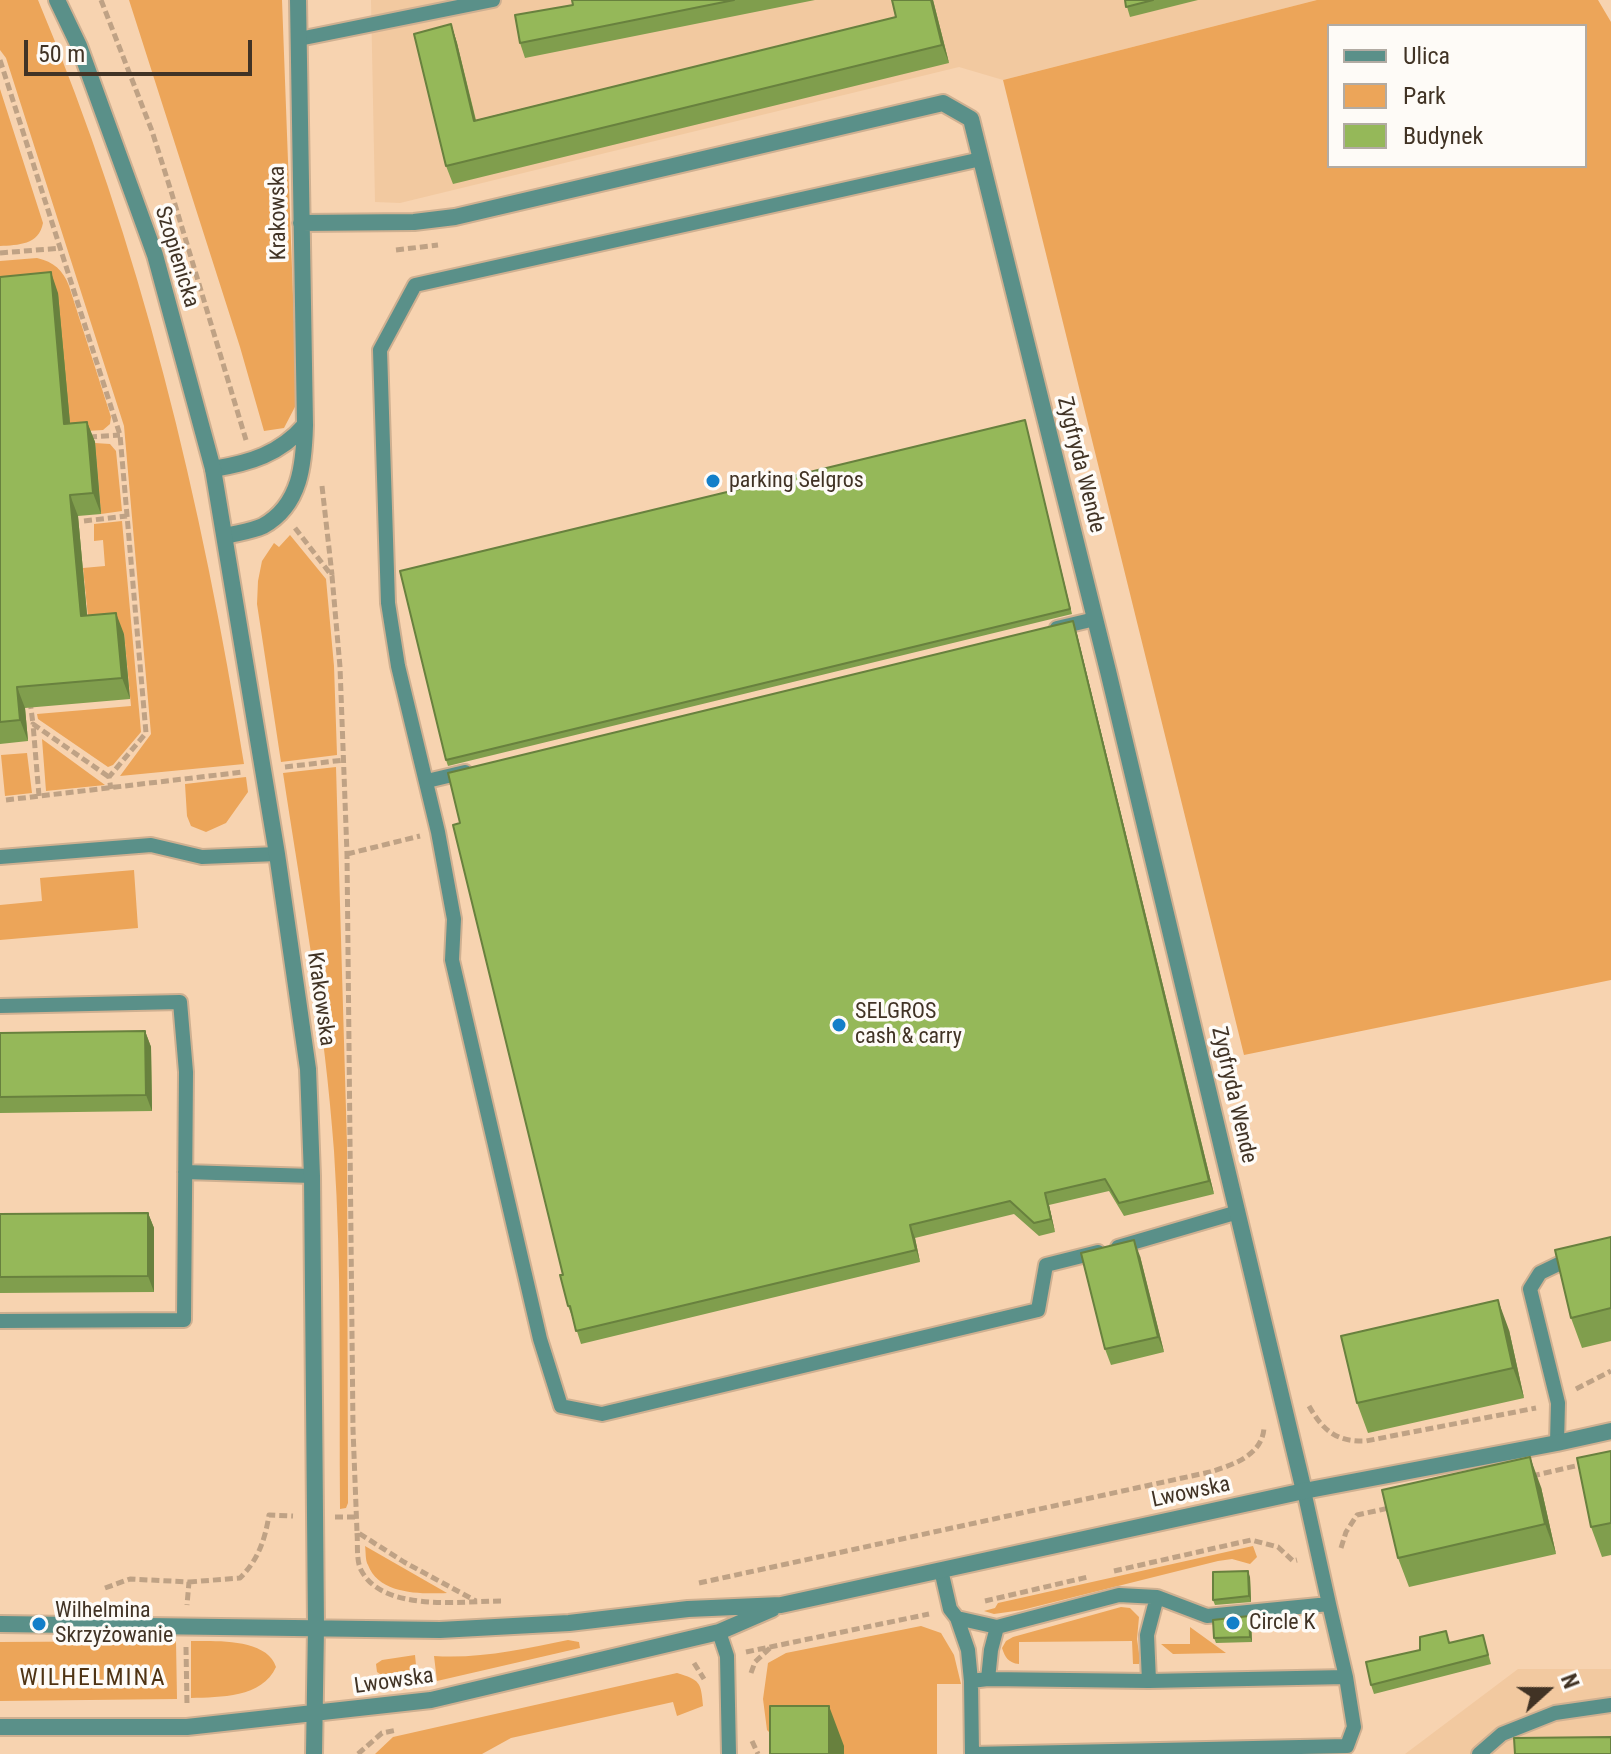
<!DOCTYPE html>
<meta charset="utf-8">
<style>
body{margin:0}
#map{position:relative;width:1611px;height:1754px;overflow:hidden;background:#f7d3b0;font-family:"Roboto Condensed",sans-serif}
canvas{display:block}
.legend{position:absolute;left:1327px;top:24px;width:260px;height:144px;box-sizing:border-box;background:#fefbf7;border:2px solid #b2aba3;margin:0;padding:10px 14px;list-style:none;font-size:24px;color:#413325}
.legend li{display:flex;align-items:center;gap:16px;height:40px}
.legend b{width:40px;border:2px solid #b2aba3}
.north{position:absolute;left:1507px;top:1650px;width:80px;height:80px;-webkit-text-stroke:6px #fefbf7;paint-order:stroke;rotate:69deg;font-size:22px;font-weight:700;line-height:32px;text-align:center;color:#413325}
.north::after{content:'';display:block;margin:auto;width:28px;height:36px;background:#413325;clip-path:polygon(50% 0,100% 100%,50% 72%,0 100%)}
.scale{position:absolute;left:24px;top:40px;width:228px;height:36px;box-sizing:border-box;border:4px solid #413325;border-top:0;padding-left:10px;font-size:24px;line-height:28px;white-space:nowrap;color:#413325;-webkit-text-stroke:6px #fefbf7;paint-order:stroke}
</style>
<div id="map">
<canvas width="1611" height="1754"></canvas>
<ul class="legend">
<li><b style="height:10px;background:#5a9089"></b>Ulica</li>
<li><b style="height:22px;background:#eca559"></b>Park</li>
<li><b style="height:22px;background:#95b859"></b>Budynek</li>
</ul>
<div class="north">N</div>
<div class="scale">50 m</div>
</div>
<script>
const ctx = document.querySelector('canvas').getContext('2d');
ctx.lineJoin = 'round';
function fill(path, color) { ctx.fillStyle = color; ctx.fill(path, 'evenodd'); }
function trace(path, color, width, dash) { ctx.strokeStyle = color; ctx.lineWidth = width; ctx.lineCap = dash ? 'butt' : 'round'; ctx.setLineDash(dash || []); ctx.stroke(path); }
function drawText(font, color, halo, rows, align = 'center') {
  ctx.font = font + ' "Roboto Condensed",sans-serif'; ctx.lineWidth = 7; ctx.setLineDash([]); ctx.textBaseline = 'middle'; ctx.strokeStyle = halo; ctx.fillStyle = color; for (const [text, x, y, turn = 0] of rows) {
    ctx.save(); ctx.translate(x, y); ctx.rotate((+turn || 0) * Math.PI / 180); ctx.textAlign = isNaN(turn) ? turn : align; if (halo) ctx.strokeText(text, 0, 0); ctx.fillText(text, 0, 0); ctx.restore();
  }
}
fill(new Path2D(`
 M371,0h946l-314,80 -44,-13 -559,136 -25,-1z
 M1518,1669h93v85h-206z`), '#f2c9a0');
fill(new Path2D(`
 M0,0h38c103,245 164,502 206,764l-124,12 31,-42 -27,-308 -118,-368 -6,-8z
 M129,0h153l15,403 -13,25 -20,3 -24,-84z
 M1317,0h281l13,22v958l-367,75 -241,-975zM1585,26v140h-256v-140z
 M0,89l43,134c-4,22 -25,22 -43,23z
 M37,258c17,4 26,12 32,28l42,131 -1,7 -7,6 -33,2 -70,-134v-37z
 M95,443l15,1 6,7 6,60 -21,3z
 M122,521l19,211 -28,33 -5,2 -70,-48 -1,-5 94,-8 -7,-73 -34,3 -7,-68 22,-2 -2,-26 -9,1v-17z
 M290,535l36,44 8,87 3,89 -56,7 -24,-158 1,-23 4,-20 12,-18 5,4z
 M42,739l63,46 -59,6z
 M27,753l5,40 -27,3 -4,-41z
 M336,767l11,378 1,358 -2,5 -6,1c-1,-119 2,-239 -6,-358 -9,-127 -32,-253 -51,-378z
 M246,777l2,15 -22,31 -20,9 -15,-6 -4,-10 -2,-32z
 M134,870l4,58 -138,12v-35l42,-4 -2,-23z
 M365,1546l82,47c-25,1 -68,2 -79,-28 -3,-5 -2,-14 -3,-19z
 M1253,1546l4,11 -7,7 -18,-5 -14,2 -196,49 -28,4 -10,-3 11,-3 3,-5z
 M1121,1607l9,1 9,9 -2,22 3,21 -1,4h-6l-1,-23 -113,1v22c-11,-1 -14,-7 -17,-16l4,-7 7,-4z
 M921,1626l20,7 13,22 7,29h-24v70h-93l-1,-8 -59,1 -17,-17 -4,-31 5,-36 18,-10z
 M1190,1627l36,26 -53,1 -12,-10h29z
 M568,1640l11,2 1,6 -143,33 -3,-25c46,3 89,-7 134,-16z
 M176,1641l1,58 -177,2v-59z
 M191,1641c24,0 76,-3 85,26 -14,31 -56,30 -85,31z
 M415,1655l3,30 -29,-5 -12,-8 -1,-8 6,-4z
 M677,1673c23,7 24,9 26,33l-26,10 -4,-14 -162,36 -29,16h-107l18,-17z`), '#eca559');
const service = new Path2D(`
 M299,39l194,-39
 M981,159l-566,126 -35,65 8,253 10,63 40,166 16,87 -2,41 88,379 21,67 41,8 436,-104 8,-45 52,-13
 M1057,628l38,-9
 M427,781l38,-9
 M0,857l151,-12 51,12 75,-3
 M0,1006l180,-4 6,70 -2,248 -184,1
 M185,1172l127,4
 M1118,1247l120,-35
 M1557,1443l1,-40 -28,-114 10,-16 27,-13 44,-9
 M1304,1491l25,113
 M941,1570l9,39 7,9 11,32 3,31 17,-2 161,2 197,-4 8,50 -7,19 -375,8
 M957,1618l40,9 122,-32 38,2 50,19 122,-12 17,73
 M719,1632l8,24 2,98
 M988,1679l3,-29 6,-23
 M971,1681l1,73
 M1149,1681l-2,-46 10,-38
 M1479,1754l23,-20 53,-21 56,-8`);
const minor = new Path2D(`
 M301,223l113,-1 41,-5 488,-114 28,16 137,552 196,820
 M213,469c37,-6 67,-15 92,-44
 M226,536c11,-3 26,-5 37,-10 38,-21 41,-63 42,-101l-7,-425`);
const tertiary = new Path2D(`
 M57,0l22,46 76,209 58,214 64,385 31,215 4,107 4,451 -2,127
 M0,1624l440,6 129,-7 119,-14 93,-4 523,-114 253,-48 54,-12
 M0,1727h187l244,-27 288,-68 53,-23`);
trace(service, '#cfb091', 18);
trace(minor, '#cfb091', 20);
trace(tertiary, '#cfb091', 20);
trace(new Path2D(`
 M101,0l51,131 19,60 75,249
 M0,60l120,375 26,298 -37,44 2,12
 M396,250l42,-5
 M0,253l62,-5
 M89,437l31,-2
 M322,486l10,89
 M84,521l43,-5
 M295,528l37,48 8,91 7,187 6,575 4,103 47,30 72,39
 M30,701l3,23
 M285,767l59,-7
 M39,796l-6,-72 76,53
 M6,800l237,-28
 M347,854l73,-18
 M1576,1389l35,-18
 M1309,1406c14,25 28,36 57,35l170,-33
 M1532,1476l52,-12
 M335,1517h22
 M357,1533c1,11 -1,27 4,37 22,43 102,31 141,31
 M1341,1548l5,-16 11,-17 32,-7
 M1114,1571l137,-31 27,7 15,14 4,-1
 M189,1582l51,-4c18,-18 25,-38 29,-63l24,1
 M699,1583l511,-111c22,-7 52,-16 54,-44
 M105,1588l25,-9 59,3 -2,23
 M985,1601l103,-24
 M186,1647l1,58
 M746,1652l183,-38
 M694,1663l10,16
 M751,1673l4,-11 17,-16
 M752,1741l6,13
 M358,1754l24,-21 15,-3`), '#bfa285', 5, [8, 4]);
trace(service, '#5a9089', 14);
trace(minor, '#5a9089', 16);
trace(tertiary, '#5a9089', 16);
fill(new Path2D(`
 M572,0h243l-290,58 -5,-15 53,-38z
 M892,0h41l16,63 -496,121 -7,-18 5,-142 6,19 19,77 420,-103z
 M1125,0h73l-68,17z
 M0,277l58,16 12,130 17,-1 8,20 6,72 -23,2 9,99 37,19 6,65 -105,9 3,33 -28,3z
 M1025,420l47,194 -624,152 -2,-6z
 M1073,621l4,13 137,560 -90,22 -15,-25 -60,14 6,27 -16,4 -25,-22 -99,24 5,24 -339,82 -8,-25 -5,-13 -5,-31 -103,-452z
 M145,1031l6,16 1,64 -152,2v-80z
 M148,1213l6,15v64l-154,1v-79z
 M1611,1237v104l-29,7 -11,-30z
 M1140,1256l24,96 -53,13 -6,-16z
 M1509,1330l15,68 -156,35 -11,-30z
 M1611,1451v104l-9,2 -11,-30z
 M1541,1487l15,67 -147,33 -11,-29z
 M1250,1577l1,25 -36,3 -2,-5z
 M1251,1622l1,20 -36,1 -2,-5z
 M1483,1635l8,29 -117,30 -3,-9 79,-42z`), '#809e4d');
fill(new Path2D(`
 M931,0h2l16,63 -7,-18z
 M451,24l6,19 23,96 -6,-18z
 M51,272l7,21 14,152 -8,-21z
 M87,422l8,20 6,72 -8,-21z
 M70,495l8,21 11,120 -8,-20z
 M116,613l8,21 6,65 -8,-21z
 M1073,621l4,13 137,560 -5,-13z
 M17,687l8,21 3,33 -8,-21z
 M145,1031l6,16 1,64 -6,-16z
 M1045,1193l4,12 6,27 -4,-13z
 M148,1213l6,15v64l-6,-16z
 M910,1225l5,13 5,24 -4,-12z
 M1134,1240l6,16 24,96 -6,-15z
 M1498,1300l11,30 15,68 -11,-30z
 M1530,1457l11,30 15,67 -11,-30z
 M1248,1571l2,6 1,25 -2,-6z
 M1249,1616l2,6 1,20 -2,-5z
 M829,1706l15,40v8h-15z`), '#68813e');
const building = new Path2D(`
 M572,0h162l-214,43 -5,-28 58,-10z
 M892,0h39l11,45 -496,121 -32,-132 37,-10 23,97 422,-104z
 M1125,0h28l-27,7z
 M51,272l13,152 23,-2 6,71 -23,2 11,121 35,-3 6,65 -105,9 3,33 -20,2v-445z
 M1025,420l45,189 -624,151 -46,-189z
 M1073,621l136,560 -90,22 -14,-24 -60,14 6,26 -17,4 -24,-22 -100,24 6,25 -340,81 -6,-25h-2l-8,-31h3l-110,-450 7,-2 -12,-50z
 M145,1031l1,64 -146,2v-64z
 M148,1213v63l-148,1v-63z
 M1611,1237v71l-40,10 -16,-68z
 M1134,1240l24,97 -53,12 -24,-96z
 M1498,1300l15,68 -156,35 -16,-67z
 M1611,1451v72l-20,4 -14,-69z
 M1530,1457l15,67 -147,34 -16,-68z
 M1248,1571l1,25 -36,4v-28z
 M1249,1616l1,21 -36,1 -1,-18z
 M1446,1631l3,12 34,-8 5,20 -117,30 -5,-23 54,-12v-13z
 M770,1706h59v48h-59z
 M1611,1737v17h-96l-1,-16z`);
fill(building, '#95b859');
trace(building, '#68813e', 2);
for (const [x, y, r, color] of [
 [713,481,8,"#137fc9"],
 [839,1025,8,"#137fc9"],
 [1233,1623,8,"#137fc9"],
 [39,1624,8,"#137fc9"]
]) { const dot = new Path2D(); dot.arc(x, y, r, 0, 2 * Math.PI); ctx.fillStyle = color; ctx.fill(dot); trace(dot, '#fefbf7', 3); }
drawText('22px', '#413325', '#fefbf7', [
 ["Krakowska",279,213,-91],
 ["Szopienicka",176,257,73],
 ["Zygfryda Wende",1080,465,76],
 ["Krakowska",320,999,82],
 ["Zygfryda Wende",1233,1095,77],
 ["Lwowska",1191,1493,-12],
 ["Lwowska",394,1682,-8]
]);
drawText('22px', '#413325', '#fefbf7', [
 ["parking Selgros",729,481],
 ["SELGROS",855,1012],
 ["cash & carry",855,1037],
 ["Wilhelmina",55,1611],
 ["Skrzyżowanie",55,1636],
 ["Circle K",1249,1623]
], 'left');
ctx.letterSpacing = '2px';
drawText('24px', '#4f3313', '#fefbf7', [
 ["WILHELMINA",93,1679]
]);
ctx.letterSpacing = '0px';
</script>
